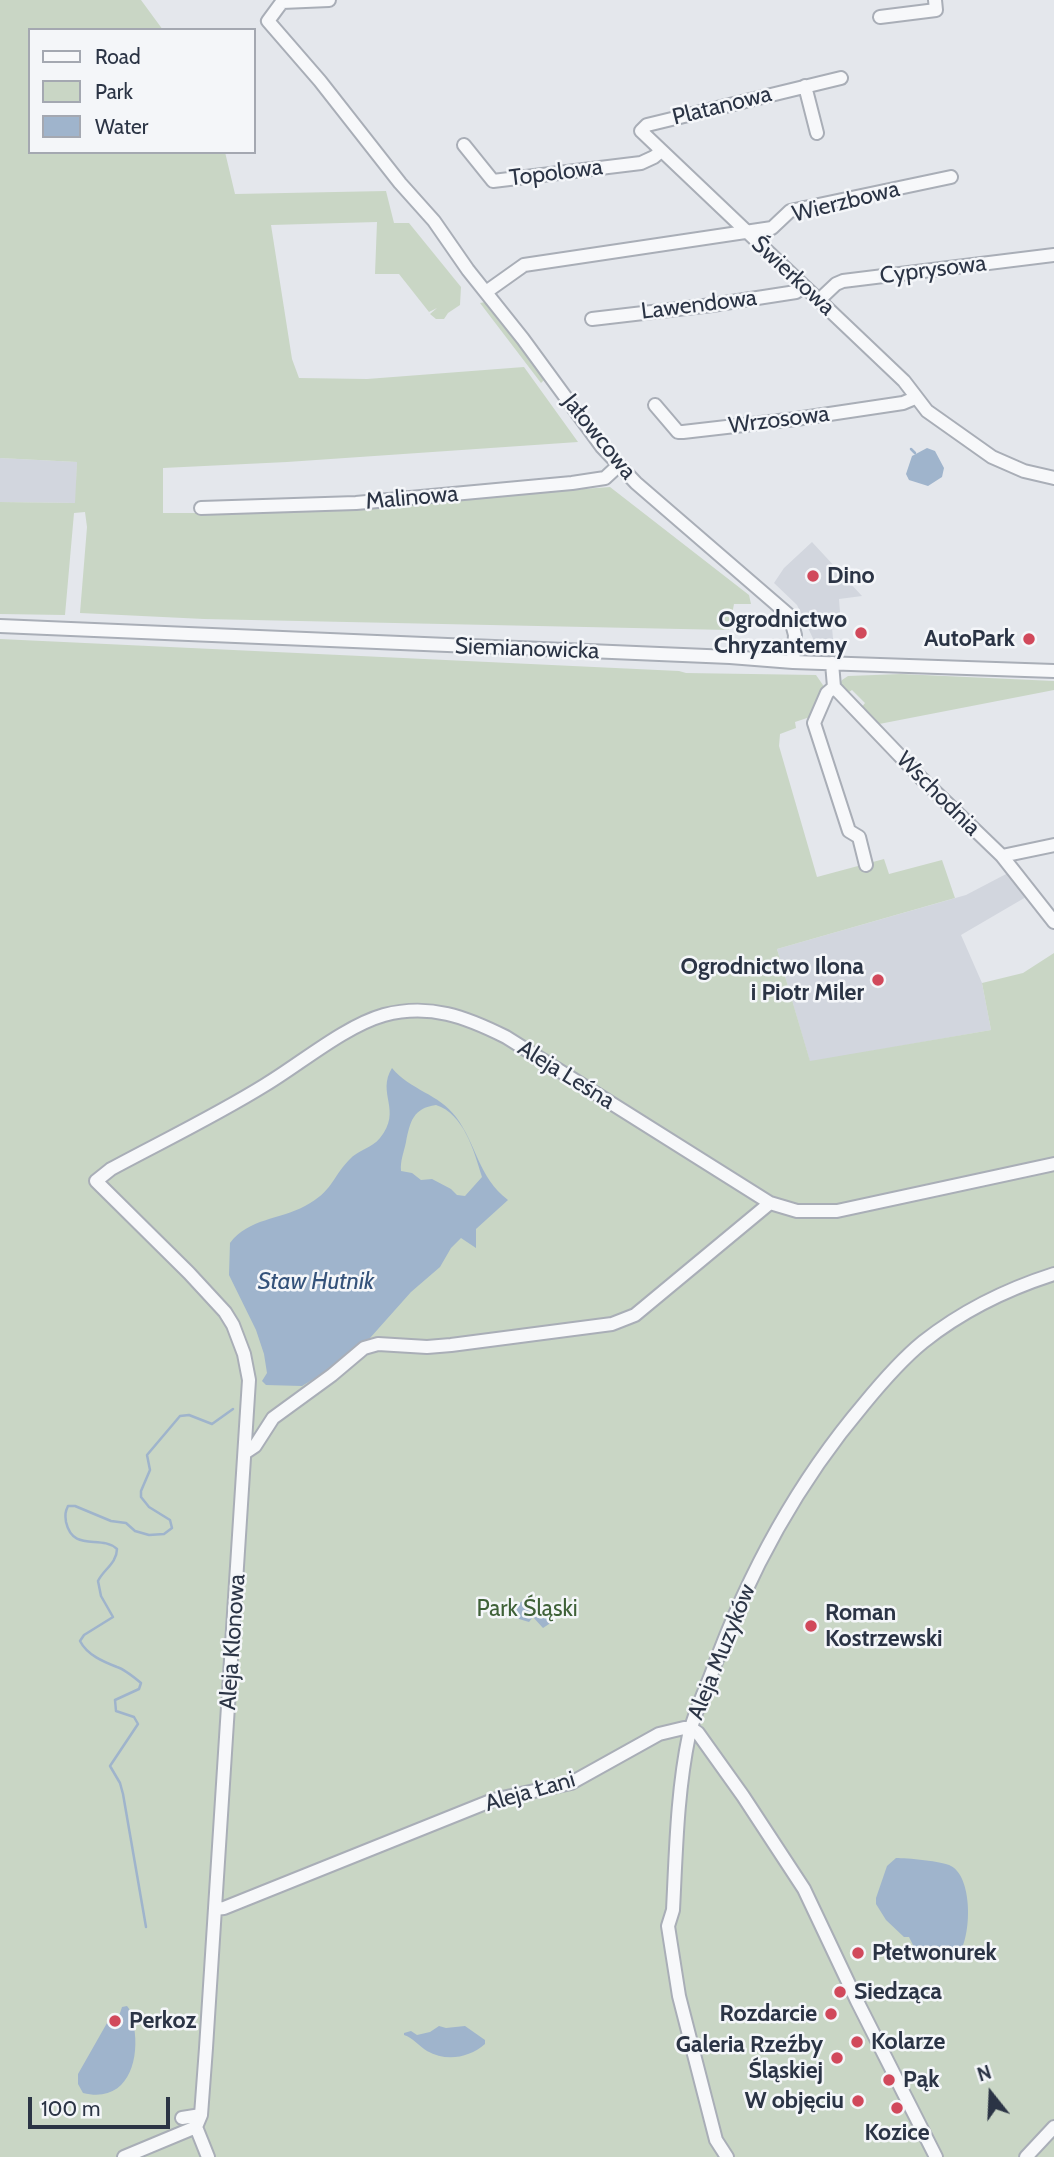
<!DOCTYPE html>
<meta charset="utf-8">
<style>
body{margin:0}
#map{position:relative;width:1054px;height:2157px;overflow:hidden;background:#e4e7ec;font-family:Cabin,sans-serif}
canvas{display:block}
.legend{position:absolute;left:28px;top:28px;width:228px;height:126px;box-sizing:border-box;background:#f4f6f9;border:2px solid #a4a8b1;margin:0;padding:9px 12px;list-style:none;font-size:21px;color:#2b3445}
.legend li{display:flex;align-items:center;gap:14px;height:35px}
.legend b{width:35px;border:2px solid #a4a8b1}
.north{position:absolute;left:956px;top:2059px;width:70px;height:70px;-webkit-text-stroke:5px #f4f6f9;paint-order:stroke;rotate:342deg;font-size:19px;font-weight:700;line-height:28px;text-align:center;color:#2b3445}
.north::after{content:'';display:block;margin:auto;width:24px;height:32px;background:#2b3445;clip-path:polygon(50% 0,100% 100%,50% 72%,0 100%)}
.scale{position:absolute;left:28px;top:2097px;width:142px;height:32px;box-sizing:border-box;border:4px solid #2b3445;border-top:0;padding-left:9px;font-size:21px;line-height:24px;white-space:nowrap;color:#2b3445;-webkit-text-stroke:5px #f4f6f9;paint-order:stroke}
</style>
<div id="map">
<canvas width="1054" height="2157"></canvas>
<ul class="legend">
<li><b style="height:9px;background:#f7f8fa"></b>Road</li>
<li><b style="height:19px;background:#c9d6c5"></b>Park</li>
<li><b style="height:19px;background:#9fb4cc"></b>Water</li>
</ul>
<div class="north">N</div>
<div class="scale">100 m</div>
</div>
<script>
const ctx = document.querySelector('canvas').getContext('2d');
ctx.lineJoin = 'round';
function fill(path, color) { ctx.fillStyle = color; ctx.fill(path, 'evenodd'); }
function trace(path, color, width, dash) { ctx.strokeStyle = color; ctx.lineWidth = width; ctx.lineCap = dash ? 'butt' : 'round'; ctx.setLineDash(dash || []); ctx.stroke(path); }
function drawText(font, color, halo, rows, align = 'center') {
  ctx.font = font + ' Cabin,sans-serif'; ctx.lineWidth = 5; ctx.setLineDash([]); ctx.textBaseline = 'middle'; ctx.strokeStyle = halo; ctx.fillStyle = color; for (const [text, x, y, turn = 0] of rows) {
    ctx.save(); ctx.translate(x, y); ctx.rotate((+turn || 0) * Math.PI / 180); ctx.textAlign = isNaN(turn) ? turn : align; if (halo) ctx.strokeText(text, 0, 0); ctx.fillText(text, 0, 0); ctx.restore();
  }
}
fill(new Path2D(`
 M0,458l77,4 -1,41 -76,-1z
 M812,542l50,54 -23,3 2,26 -9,2 2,24h-15l-22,-46 -23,-22 10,-15z
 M1008,873l18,24 -65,38 21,48 9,47 -181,32 -33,-113 189,-54z`), '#d2d6de');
fill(new Path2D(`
 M0,0h141l22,30h-133v122h195l10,42 151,-3 8,32h15l52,64 -1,18 -12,8 -4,6h-8l-6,-5 7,-6 -8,4 -30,-38h-24l2,-52 -106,3 21,134 7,19 68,1 157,-12 54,75 -291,20 -124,6v45h95l352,-26 139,108 2,9h-17l-5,26 -525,-11 -124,-6 7,-86 -2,-15 -11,1 -9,102 -65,-1v-112l75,1 2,-41 -77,-4z
 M485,302l3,1 57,73 -1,4 -3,3 -61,-80z
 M0,639l679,32 7,2 130,2 9,13 -12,28 -18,6 1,6 -16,6 -1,12 38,131 67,-18 5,15 53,-14 13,38 -178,51 33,112 181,-31 -9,-47 41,-10 31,-20v1204h-1054z
 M901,674l153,7v9l-180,35 -14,-16 5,-6 -13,-13 -6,4 -7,-8 3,-6 6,-4z`), '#c9d6c5');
fill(new Path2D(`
 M927,448l8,3 9,17 -2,9 -14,9 -19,-6 -3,-6 6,-18z
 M392,1068c18,22 47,26 64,49 21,28 22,60 52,83l-32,29v19l-15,-10 -10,10 -11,19 -29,25 -41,46 -43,33 -25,15 -36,-1 -4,-4 5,-8 -3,-19 -8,-24 -27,-55 1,-32c19,-25 49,-23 75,-37 28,-15 26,-27 44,-46 9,-10 23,-12 31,-22 23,-28 -4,-44 12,-70zM436,1105c28,9 38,46 46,72l-17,19 -8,-1 -6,-6 -19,-10 -11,1 -9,-7 -11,-2c-1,-10 3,-19 5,-29 4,-20 7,-34 30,-37z
 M523,1601l8,5 3,10 4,2 10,-1 5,3 -1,2 -9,6 -10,-11 -4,5 -10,-3 -6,-12z
 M896,1858c10,0 47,3 55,8 23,12 21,76 5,92l-13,1 -29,-12 -5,-10h-5l-18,-17 -10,-16v-6l11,-32z
 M127,2006c5,6 6,13 7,21 6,34 -7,77 -51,66l-5,-9v-10l29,-51 10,-1 5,-15z
 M439,2026l7,2 19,-2 20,14v4c-16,14 -39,18 -58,7 -8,-5 -14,-13 -23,-16v-2l7,-2 6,4 13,-3z`), '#9fb4cc');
trace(new Path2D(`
 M911,449l4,4
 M146,1927l-23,-133 -3,-11 -10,-17 28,-42 -4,-7 -18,-6 -1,-11 24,-11 2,-6c-6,-5 -17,-14 -24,-16 -13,-5 -30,-12 -37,-26l4,-6 29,-18 -12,-21 -3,-15c5,-11 19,-18 19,-32 -16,-15 -44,4 -51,-27 -1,-7 -1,-10 2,-16h7l36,15 15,2 9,8 14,4 15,-1 8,-6 -2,-8 -21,-13 -8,-10v-6l9,-21 -3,-15 33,-39 9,-1 23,9 21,-15`), '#9fb4cc', 2.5);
const minor = new Path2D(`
 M329,0l-47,2 -14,19 52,60 80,102 34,38 34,49 55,69 79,108 34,36 154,133 5,19 -2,27
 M880,17l56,-7 -1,-10
 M841,78l-194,47 -6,6 263,250 23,30 65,46 32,14 30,7
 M805,86l12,47
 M464,145l29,36 148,-18 13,-6 7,-6
 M486,292l38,-27 248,-37 18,-17 161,-34
 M819,300l17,-16 7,-3 211,-26
 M592,319l120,-14 84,-13 8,-6
 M655,405l23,27h5l113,-13 107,-16 12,-5
 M201,508l155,-5 216,-20 33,-5 13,-12
 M0,626l730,31 63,5 261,9
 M832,663l2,24 88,92 80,77 52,66
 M834,687l-7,6 -13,30 35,108 10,6 7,28
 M1002,856l52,-11
 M246,1452l9,-6 18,-28 59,-43 32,-27 14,-4 49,3 24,-2 161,-21 23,-9 135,-112
 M215,1909l9,-1 269,-108 78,-17 88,-49 25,-6h7l7,5 45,63 61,93 53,112 79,156
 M182,2118l19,-3
 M124,2157l72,-30
 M208,2157l-12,-30 5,-12 5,-67 43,-668 -5,-26 -11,-29 -8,-13 -36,-39 -93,-92 15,-12c52,-28 104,-53 154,-84 35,-21 80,-59 119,-70 46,-12 82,2 122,22l264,166 27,8h40l217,-47
 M727,2157l-11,-17 -37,-144 -11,-70 5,-16c3,-58 4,-118 16,-175 5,-20 14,-40 22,-60 35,-97 86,-192 153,-271 18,-22 37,-44 59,-62 39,-31 84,-53 131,-68
 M1026,2157l28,-30`);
trace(minor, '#a9aeb7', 16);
trace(minor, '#f7f8fa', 12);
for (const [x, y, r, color] of [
 [813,576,7,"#d1495b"],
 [861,633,7,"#d1495b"],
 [1029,639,7,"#d1495b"],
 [878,980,7,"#d1495b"],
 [811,1626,7,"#d1495b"],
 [858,1953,7,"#d1495b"],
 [840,1992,7,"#d1495b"],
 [831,2014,7,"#d1495b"],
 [115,2021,7,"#d1495b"],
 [857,2042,7,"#d1495b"],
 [837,2058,7,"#d1495b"],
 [889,2080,7,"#d1495b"],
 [858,2101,7,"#d1495b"],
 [897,2108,7,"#d1495b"]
]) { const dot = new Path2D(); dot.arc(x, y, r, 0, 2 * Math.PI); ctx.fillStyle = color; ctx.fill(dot); trace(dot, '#f4f6f9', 2.5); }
drawText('23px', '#2b3445', '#f4f6f9', [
 ["Platanowa",722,106,-14],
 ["Topolowa",556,173,-7],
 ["Wierzbowa",846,202,-14],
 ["Cyprysowa",933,270,-7],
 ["Świerkowa",793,276,43],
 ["Lawendowa",699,305,-7],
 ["Wrzosowa",779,420,-7],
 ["Jałowcowa",599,437,51],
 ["Malinowa",412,498,-5],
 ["Siemianowicka",527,649,2],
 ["Wschodnia",938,794,45],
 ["Aleja Leśna",566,1075,32],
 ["Aleja Klonowa",233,1642,-86],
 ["Aleja Muzyków",722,1652,-68],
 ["Aleja Łani",530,1792,-16]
]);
drawText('bold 23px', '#2b3445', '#f4f6f9', [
 ["Dino",827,576],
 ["Ogrodnictwo",847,620,"right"],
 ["Chryzantemy",847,646,"right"],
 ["AutoPark",1015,639,"right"],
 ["Ogrodnictwo Ilona",864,967,"right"],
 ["i Piotr Miler",864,993,"right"],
 ["Roman",825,1613],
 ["Kostrzewski",825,1639],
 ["Płetwonurek",872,1953],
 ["Siedząca",854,1992],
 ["Rozdarcie",817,2014,"right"],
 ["Perkoz",129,2021],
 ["Kolarze",871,2042],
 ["Galeria Rzeźby",823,2045,"right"],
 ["Śląskiej",823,2071,"right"],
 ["Pąk",903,2080],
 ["W objęciu",844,2101,"right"],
 ["Kozice",897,2133,"center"]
], 'left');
drawText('23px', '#3f6138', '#f4f6f9', [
 ["Park Śląski",527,1609]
]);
drawText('italic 24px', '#34527a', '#f4f6f9', [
 ["Staw Hutnik",316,1282]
]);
</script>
